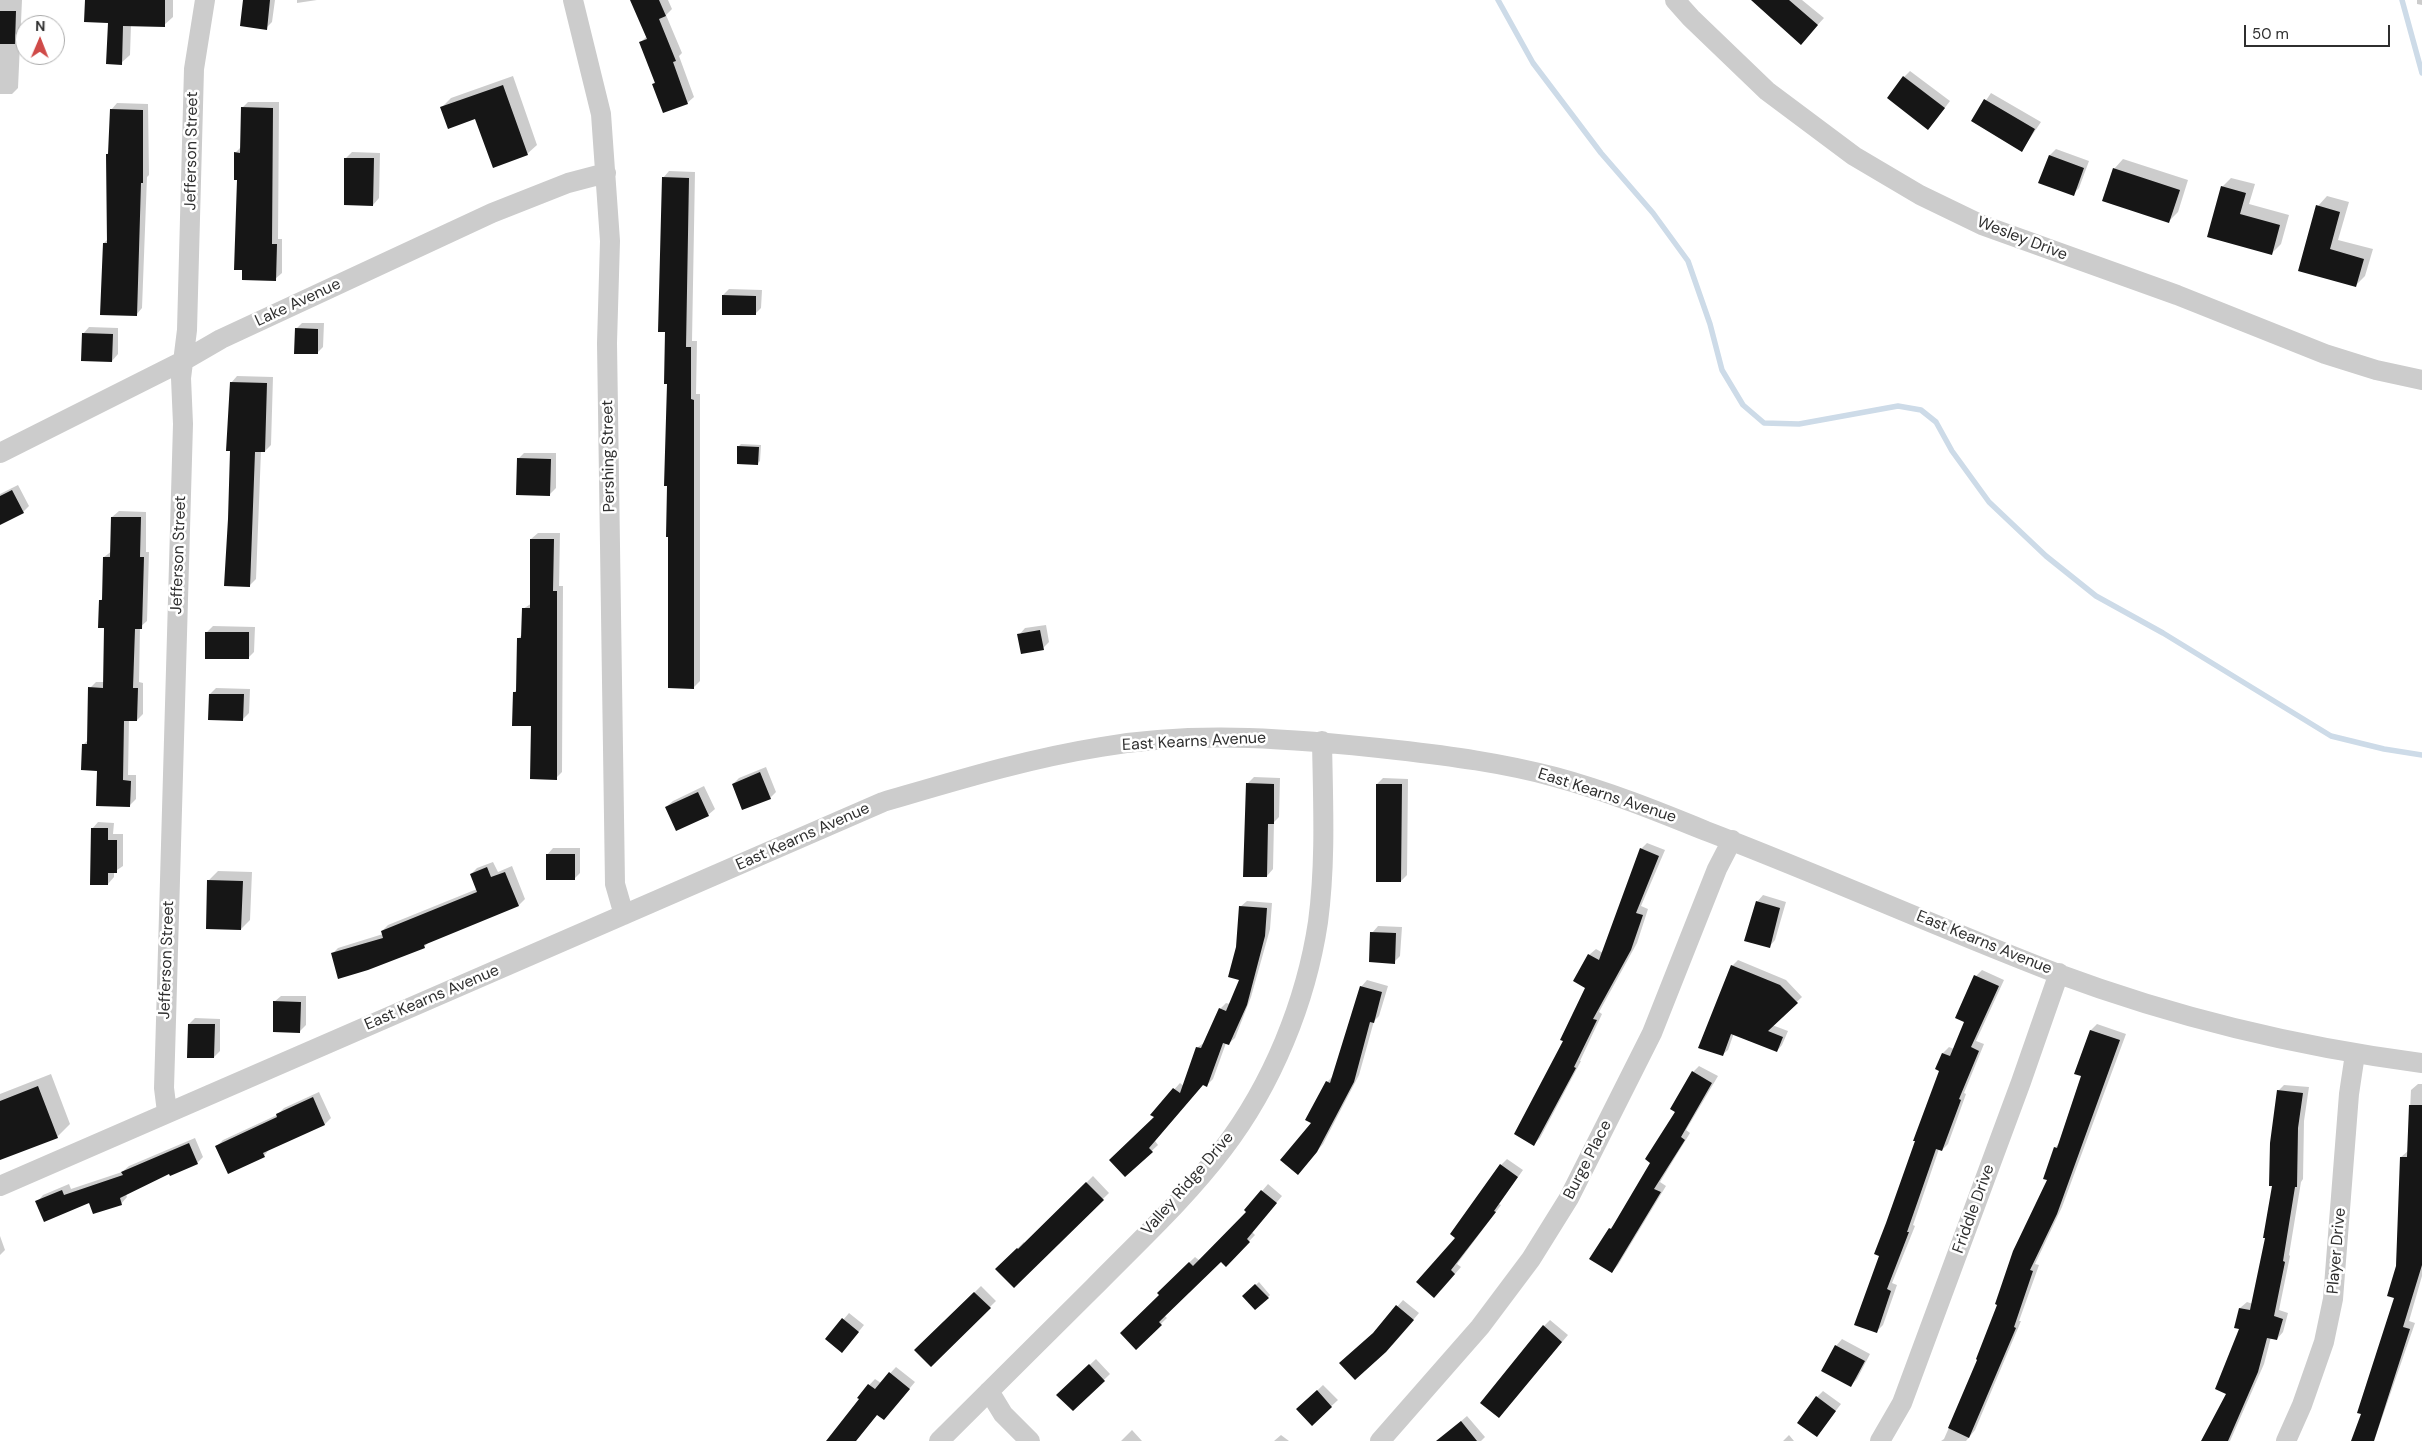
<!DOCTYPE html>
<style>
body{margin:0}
#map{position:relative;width:2422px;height:1441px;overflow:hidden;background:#fff;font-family:"DM Sans",sans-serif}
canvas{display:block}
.north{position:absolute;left:15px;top:15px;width:50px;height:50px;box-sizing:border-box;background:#fff;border:1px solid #acacac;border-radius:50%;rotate:1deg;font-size:14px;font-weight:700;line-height:20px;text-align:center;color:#2f2f2f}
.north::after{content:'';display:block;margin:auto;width:18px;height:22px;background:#cf4a48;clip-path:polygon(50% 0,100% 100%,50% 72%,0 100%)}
.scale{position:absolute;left:2244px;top:25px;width:146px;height:22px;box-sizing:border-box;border:2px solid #2f2f2f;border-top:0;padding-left:6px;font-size:15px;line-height:18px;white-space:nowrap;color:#2f2f2f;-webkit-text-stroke:4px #fff;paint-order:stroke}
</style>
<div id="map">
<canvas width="2422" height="1441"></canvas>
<div class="north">N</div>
<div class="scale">50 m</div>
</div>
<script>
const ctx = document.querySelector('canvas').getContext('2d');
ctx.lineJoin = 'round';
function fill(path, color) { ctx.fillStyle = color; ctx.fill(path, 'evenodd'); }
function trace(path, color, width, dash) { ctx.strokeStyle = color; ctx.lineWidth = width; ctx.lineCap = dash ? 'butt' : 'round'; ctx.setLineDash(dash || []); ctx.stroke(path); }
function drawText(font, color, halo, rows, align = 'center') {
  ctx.font = font + ' "DM Sans",sans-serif'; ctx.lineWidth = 5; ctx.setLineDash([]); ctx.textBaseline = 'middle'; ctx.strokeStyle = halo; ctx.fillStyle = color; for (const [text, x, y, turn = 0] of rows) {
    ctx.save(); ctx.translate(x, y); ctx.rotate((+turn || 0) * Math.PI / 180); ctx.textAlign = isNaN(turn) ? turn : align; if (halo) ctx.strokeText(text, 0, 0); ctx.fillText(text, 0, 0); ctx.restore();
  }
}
fill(new Path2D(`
 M0,0h22l-4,88 -6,6h-12z
 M86,0h87v17l-9,8h-33l-1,30 -9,8 -12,-41z
 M245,0h30l-3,22 -6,6z
 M297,0h20l-20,3z
 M631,0h37l4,9 -6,6 16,38 -3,3 15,41 -7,6 -34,-19 3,-3 -16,-38 7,-7z
 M1752,0h50l22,18 -23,25z
 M2417,0h5v5l-5,-1z
 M1910,71l40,30 -16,21 -30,-45z
 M513,76l24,69 -10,9 -51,-36 -34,-11 9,-9z
 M1991,93l50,29 -19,28 -50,-29z
 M248,102h31l-1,137h4v34l-7,6 -36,-100 -4,-26 6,-6 1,-39z
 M117,103l31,1 1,71 -2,2 -5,131 -6,7 -32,-72 4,-4 -1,-85 3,-2 1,-42z
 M2056,149l33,12 -10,27 -6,6 -33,-12 10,-27z
 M352,152l28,1 -1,45 -6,7 -27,-47z
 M2123,159l65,21 -10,32 -9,9 -55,-52z
 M669,171l26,1 -3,169h5l-1,53h4v287l-7,7 -24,-305 -6,-205z
 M2231,178l24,6 -6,20 40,11 -8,29 -9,9 -64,-17 14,-49z
 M2327,196l22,6 -11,38 35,9 -8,27 -9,9 -56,-15 18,-64z
 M729,289l33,1 -1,18 -6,6 -32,-19z
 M302,323h22l-1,24 -6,6 -21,-24z
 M89,327l29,1v26l-6,7 -29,-27z
 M237,376l36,1 -2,68 -6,6h-4l-5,128 -6,6 -20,-66 1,-136z
 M741,444l20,1 -1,16 -2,2 -20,-16z
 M524,453h32v35l-6,6 -32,-35z
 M18,485l11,21 -6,6 -23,12v-30z
 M119,511l27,1v40h3l-2,69 -7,6 -1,55 4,1v31l-6,6h-8l-1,55h8v24l-6,6 -32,-36 -15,-24 6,-6 1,-51 6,-6h8l1,-55 -5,-26 3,-3 1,-41 8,-6v-34z
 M538,533h22l-1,53h4l-1,186 -6,6 -24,-53 -18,-32 3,-4 1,-50 4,-4 1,-26 9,-6 -1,-64z
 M1046,625l3,17 -6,6 -24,-13 6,-7z
 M213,626l42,1 -1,25 -6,6 -41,-26z
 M216,688l34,1 -1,24 -6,6 -33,-25z
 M766,767l10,25 -6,6 -37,-14 6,-6z
 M1254,777l26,1 -1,39 -5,5 -1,47 -6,7 -20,-92z
 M1383,778l25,1 -1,96 -6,6 -24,-97z
 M704,786l11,23 -7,6 -42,-8 7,-6z
 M98,822l16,1 -1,11h10v32l-9,6v5l-6,7 -16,-55z
 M1647,843l18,7 -24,56 7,3 -11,34 -38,69 3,2 -22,47h1l-41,77 -6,6 30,-103 23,-54 2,-32 7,-6 7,4 38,-104z
 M553,848h27v25l-6,6 -27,-24z
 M493,862l5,10 14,-6 13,33 -6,6 -89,36 -6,6 -92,7 6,-6 45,-14 -1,-3 6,-6 89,-36 -6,-15 6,-6z
 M218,871l34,1 -2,48 -9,9 -32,-49z
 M1763,895l23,7 -11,38 -6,7 -12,-45z
 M1247,901l25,2 -2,26 -19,68 -16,41 -7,6 -2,-1 -13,36 -6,6 -4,-1 -48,57 3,4 -33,31 30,-59 -3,-3 28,-31 4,3 14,-39 7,-5 15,-33 6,-6 4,1 10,-25 -3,-32 3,-40z
 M1378,926l24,1 -2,29 -6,6 -22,-29z
 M1738,960l48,20 16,17 -30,28 16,6 -6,14 -5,6 -43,-18 -6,17 -6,5 10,-89z
 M1982,970l22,10 -28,61 8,3 -20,49 2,1 -18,50 -6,6 -3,-1 -26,76 2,1 -23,57 5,2 -14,40 -7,7 4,-76 60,-186 3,-17 6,-6 5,2 12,-28 10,-45z
 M1367,980l21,6 -9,30 -5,5 -15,54 -36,69 -19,23 9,-45 14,-40 6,-6 28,-89z
 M281,996h25v29l-6,6 -26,-29z
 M195,1018l25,1v32l-6,6 -25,-33z
 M2097,1024l29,10 -64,173 -27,57 4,1 -20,56h2l-46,109 -9,11h-25l3,-2 35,-80 70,-180 6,-31 6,-7 21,-66 -6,-2 15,-43z
 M1699,1066l19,10 -32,54 4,3 -30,49 6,4 -48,79 -6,7 -2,-43 7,-7 35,-60 41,-90z
 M51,1074l19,50 -13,13 -57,21v-64z
 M2418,1084h4v192l-13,45 6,2 -41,118h-22l11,-28 32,-115 6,-141 7,-6 3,-61z
 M2284,1085l25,2 -5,34 -1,58 -2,3 -12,73 1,1 -11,54 9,3 -5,19 -6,7 -6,-2 -7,27 -34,77h-27l25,-48 13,-65 -5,-1 4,-19 7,-6 6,2 14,-67 6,-52 5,-94z
 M319,1092l12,26 -6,6 -55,24 -6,8 -48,-9 7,-7 54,-25 7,-7z
 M195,1138l8,19 -6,6 -27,9 -44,22 1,3 -6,7 -84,-2 6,-7 26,-11 2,5 51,-17 7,-6z
 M1507,1159l16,11 -24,34 2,1 -44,59 4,3 -20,23 16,-52 44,-73z
 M1093,1176l16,17 -95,93 -17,-17 27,-27 1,2z
 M1268,1184l14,12 -30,36 3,3 -23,24 -11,1 -57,55 3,3 -31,30 25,-53 -3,-2 37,-36 5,4 48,-49 -2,-2z
 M0,1236l5,14 -5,5z
 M1259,1282l11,13 -14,14 -12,-13z
 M981,1286l15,15 -65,64 -15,-15z
 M1403,1300l16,13 -27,32 -16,-14z
 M849,1313l15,12 -16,20 -21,-6z
 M1550,1320l18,15 -69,82 45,-91z
 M1842,1339l28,15 -13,25 -6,6 -15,-39z
 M1096,1359l14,15 -37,36 -15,-15z
 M896,1367l19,15 -31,37 -6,-6 -22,28h-19l24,-42 -3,-2 17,-18 6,4z
 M1323,1385l15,15 -26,24 -14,-15z
 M1823,1391l18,13 -24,31v-38z
 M1467,1416l18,21 -4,4h-43z
 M1132,1430l10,11h-21z
 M1281,1435l8,6h-15z
 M1789,1435l5,6h-11z`), '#0003');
trace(new Path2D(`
 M1498,0l35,63 68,90 52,60 35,48 22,63 12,46 21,35 21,18 35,1 99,-18 23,4 15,12 16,29 37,51 57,54 50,40 67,37 168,103 53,13 38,6
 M2402,0l20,73`), '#cddbe8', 5.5);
fill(new Path2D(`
 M85,0h80v27l-42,-1 -1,39 -16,-1 2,-41 -24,-1z
 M243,0h27l-3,30 -27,-4z
 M630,0h29l7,16 -7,3 17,42 -3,1 15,42 -25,9 -11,-29 3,-1 -16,-41 8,-3z
 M1751,0h38l29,25 -17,20z
 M0,11h16l-1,33h-15z
 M1903,76l42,32 -17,22 -41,-32z
 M503,85l25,70 -35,13 -18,-49 -27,10 -8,-22z
 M1984,99l51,30 -13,23 -51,-31z
 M241,107l32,1 -1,136h5l-1,37 -34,-1v-10h-8l3,-90h-3v-28l6,1z
 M110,109l33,1v73h-2l-4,133 -37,-1 3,-72h4l-1,-89h2z
 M2049,155l35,13 -10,28 -36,-13z
 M344,158h30l-1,48 -29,-1z
 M2113,168l67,22 -11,33 -67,-22z
 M662,177l27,1 -3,169h5v52l3,1v289l-26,-1v-151h-2l1,-51h-3l3,-102h-3l1,-52h-7z
 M2221,186l25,7 -6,21 40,11 -8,30 -65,-18z
 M2316,205l24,7 -10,37 34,10 -8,28 -58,-16z
 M722,295l34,1v19h-34z
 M295,328l23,1v25h-24z
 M82,333l31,1 -1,28 -31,-1z
 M230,382l37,1 -2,69h-10l-5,135 -26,-1 4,-67 2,-68h-4z
 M737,446l22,1 -1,18 -21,-1z
 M517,458l34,1 -1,37 -34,-1z
 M12,490l12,23 -24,12v-29z
 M111,517h30l-1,40h4l-2,72h-7l-2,59h5l-1,33h-13l-1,59 8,1 -1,26 -34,-1 1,-35 -16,-1 1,-26h5l1,-57 15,1 1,-60h-6l1,-28h3l1,-43h7z
 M530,539h24l-1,52h4v189l-27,-1 1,-53h-19l1,-34h3l1,-54h4l1,-30h8z
 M1040,630l4,20 -23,4 -4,-20z
 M205,632h44v27h-44z
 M209,694h35l-1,27 -35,-1z
 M760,772l11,27 -29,11 -10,-26z
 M1246,783l28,1v40h-6l-1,53h-24z
 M1376,784h26l-1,98h-25z
 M698,792l11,24 -33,15 -11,-24z
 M91,828h17v12h9v33h-9v12h-18z
 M1640,848l19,8 -23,57 7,2 -12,35 -38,69 4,1 -23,47 2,1 -42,78 -20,-12 49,-93 -3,-1 25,-52 -12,-7 15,-27 11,6z
 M546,854h29v26h-29z
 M487,867l4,10 14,-5 14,34 -95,39 1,3 -57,22 -30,9 -7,-26 52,-15 -2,-7 96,-39 -7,-18z
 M207,880l36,1 -2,49 -35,-1z
 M1756,901l24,7 -10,40 -26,-7z
 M1239,906l28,2 -2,28 -18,69 -18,40 -6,-2 -16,44 -4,-2 -54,63 4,4 -28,25 -16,-17 45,-43 -4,-2 23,-27 7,5 16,-46 5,1 18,-40 7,3 13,-31 -11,-3 8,-30z
 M1370,932l26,1 -1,31 -26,-2z
 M1731,965l49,20 18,18 -30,28 15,6 -6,15 -46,-18 -8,22 -25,-8z
 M1974,975l25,11 -28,61 8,4 -20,48 2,1 -19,51 -6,-2 -29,83h2l-22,57 4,2 -14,42 -23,-8 25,-69 -5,-2 12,-31 29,-82h-2l26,-70 -4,-2 7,-16 8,3 14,-34 -9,-4z
 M1360,986l22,6 -8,31 -4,-1 -16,60 -37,70 -19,23 -18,-15 31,-37 -6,-3 21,-39 4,2z
 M273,1001l28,1 -1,31 -27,-1z
 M188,1024h27l-1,34h-27z
 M2090,1030l30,10 -63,174 -27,56 3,1 -19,56 2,1 -47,110 -21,-10 29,-68 -1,-1 21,-54 -2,-1 18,-53 34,-71 -4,-1 11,-32 3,1 24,-72 -7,-2z
 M1692,1071l20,12 -31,54 4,3 -31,49 7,3 -49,81 -23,-14 20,-31 2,1 39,-66 -5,-4 30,-47 -5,-3z
 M38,1086l20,52 -58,22v-59z
 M2277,1090l26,3 -5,35 -1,59h-2l-12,74 2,1 -11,54 9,3 -6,21 -10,-2 -9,34 -30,69h-27l25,-47 -11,-5 24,-60 -5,-1 5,-20 11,2 15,-72h-2l9,-52h-3l1,-43z
 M313,1097l12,28 -62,28 2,4 -37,17 -13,-28 62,-29 -1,-3z
 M2409,1105h13v160l-19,62 7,2 -36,112h-23l10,-27 -4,-1 37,-115 -7,-2 9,-30 4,-109h7z
 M189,1143l9,21 -28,12 -1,-2 -49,24 2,7 -29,9 -4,-11 -45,19 -9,-21 27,-11 2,5 59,-20 -2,-3z
 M1500,1164l18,13 -24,34 2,1 -45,58 4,4 -21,24 -18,-16 39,-44 -5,-4z
 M1086,1182l18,18 -90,88 -19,-19 22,-21 1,1z
 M1261,1190l16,13 -30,36 3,3 -24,25 -5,-5 -62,60 3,3 -26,25 -16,-17 39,-38 -2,-2 32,-31 4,4 53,-54 -2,-2z
 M1255,1284l14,14 -14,12 -13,-14z
 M974,1292l17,16 -60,59 -17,-17z
 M1396,1305l18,15 -28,32 -31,28 -16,-17 34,-30z
 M842,1318l17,14 -17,21 -17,-14z
 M1543,1325l19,17 -63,76 -19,-15z
 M1835,1345l30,16 -14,26 -30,-16z
 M1089,1364l16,17 -32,30 -17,-16z
 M889,1372l21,17 -26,31 -7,-5 -21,26h-30l33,-42 -2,-1 11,-14 7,5z
 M1317,1390l15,17 -20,19 -16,-17z
 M1816,1396l20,15 -19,26 -20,-14z
 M1461,1421l16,20h-41z`), '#161616');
trace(new Path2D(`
 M573,0l28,114 9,127 -3,102 8,541 9,31
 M1675,0l16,18 76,73 87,65 66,39 62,30 195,70 148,59 51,16 46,10
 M0,453l183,-92 38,-22 271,-126 76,-30 38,-10
 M167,1112l-3,-24 1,-33 18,-631 -2,-46 6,-48 7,-261 11,-69
 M0,1186l883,-384c72,-21 143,-43 218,-55 98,-17 197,-8 296,3 53,6 106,13 158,27 52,14 102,34 151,54 118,45 233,97 350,142 118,44 242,74 366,90
 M989,1391l14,23 27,27
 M939,1441c52,-51 103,-103 155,-154 44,-45 91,-88 129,-138 49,-64 83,-147 95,-227 8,-60 5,-121 4,-181
 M1380,1441l100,-114 51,-68 38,-61 83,-165 65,-164 15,-29
 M1880,1441l22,-38 119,-321 38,-109
 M2286,1441l16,-36 22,-63 9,-43 16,-205 6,-40`), '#ccc', 20);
drawText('16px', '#2f2f2f', '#fff', [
 ["Jefferson Street",192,151,-89],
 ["Wesley Drive",2022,239,21],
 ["Lake Avenue",298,303,-25],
 ["Pershing Street",609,456,-91],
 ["Jefferson Street",179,555,-88],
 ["East Kearns Avenue",1194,742,-3],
 ["East Kearns Avenue",1607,796,18],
 ["East Kearns Avenue",803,837,-24],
 ["East Kearns Avenue",1984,943,22],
 ["Jefferson Street",167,960,-88],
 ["East Kearns Avenue",432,998,-23],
 ["Burge Place",1588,1160,-63],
 ["Valley Ridge Drive",1188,1184,-49],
 ["Friddle Drive",1974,1209,-70],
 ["Player Drive",2337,1251,-85]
]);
</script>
